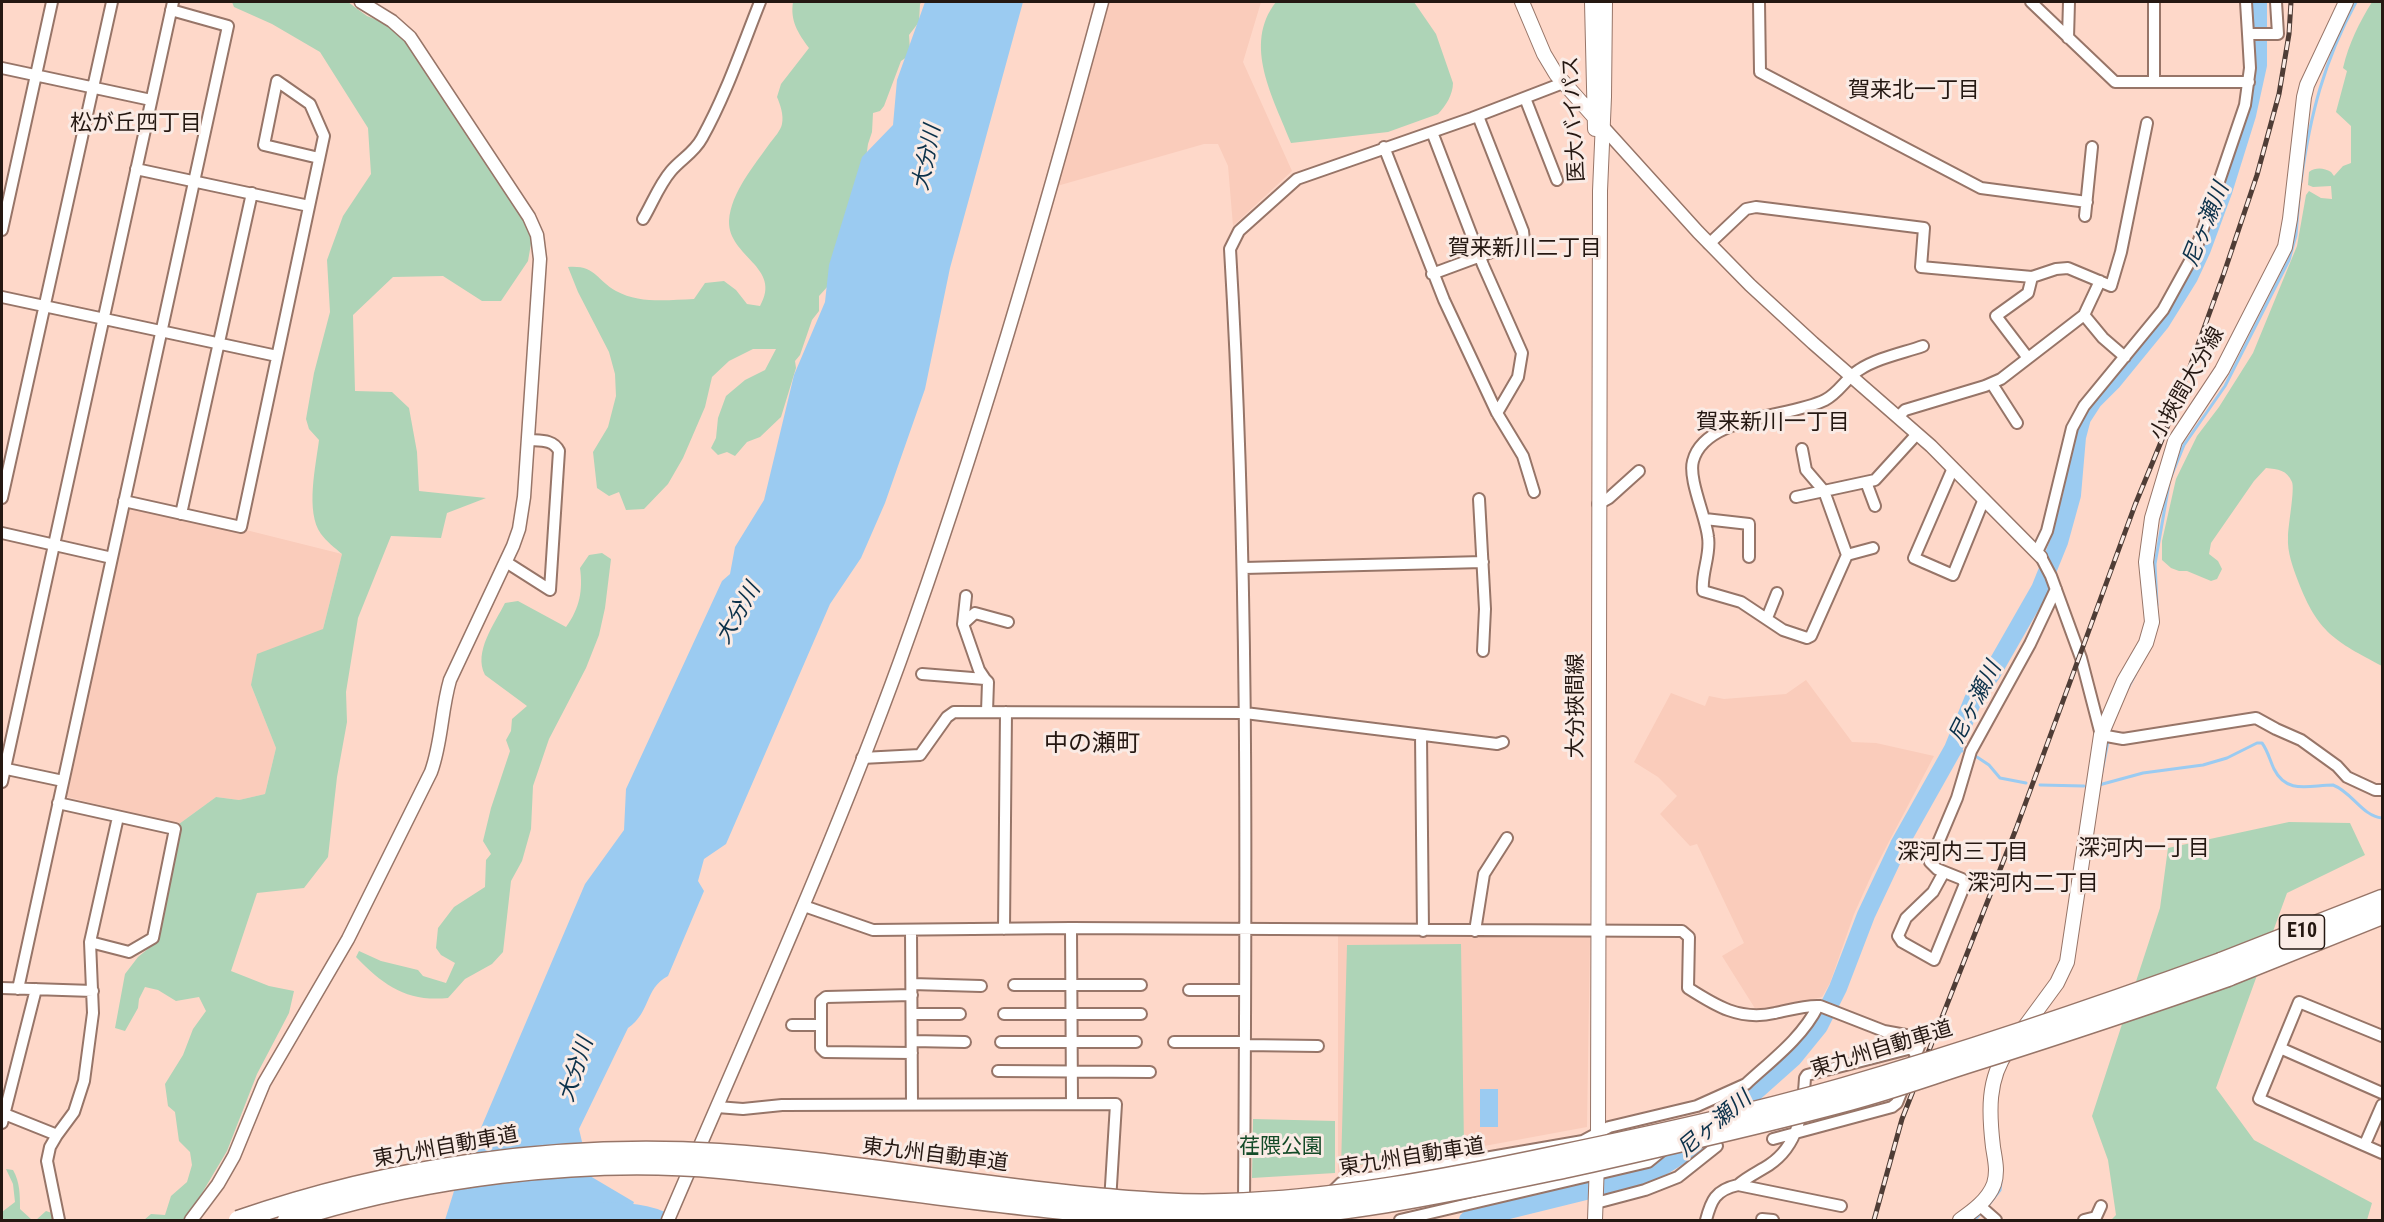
<!DOCTYPE html>
<meta charset="utf-8">
<style>
body{margin:0}
#map{position:relative;width:2384px;height:1222px;overflow:hidden;background:#fed8c9;font-family:"Roboto Condensed",sans-serif}
canvas{display:block}
.frame{position:absolute;inset:0;border:3px solid #251812;pointer-events:none}
</style>
<div id="map">
<canvas width="2384" height="1222"></canvas>
<div class="frame"></div>
</div>
<script>
const ctx = document.querySelector('canvas').getContext('2d');
ctx.lineJoin = 'round';
function fill(path, color) { ctx.fillStyle = color; ctx.fill(path, 'evenodd'); }
function trace(path, color, width, dash) { ctx.strokeStyle = color; ctx.lineWidth = width; ctx.lineCap = dash ? 'butt' : 'round'; ctx.setLineDash(dash || []); ctx.stroke(path); }
function drawText(font, color, halo, rows, align = 'center') {
  ctx.font = font + ' "Roboto Condensed","Noto Sans JP",sans-serif'; ctx.lineWidth = 6; ctx.setLineDash([]); ctx.textBaseline = 'middle'; ctx.strokeStyle = halo; ctx.fillStyle = color; for (const [text, x, y, turn = 0] of rows) {
    ctx.save(); ctx.translate(x, y); ctx.rotate((+turn || 0) * Math.PI / 180); ctx.textAlign = isNaN(turn) ? turn : align; if (halo) ctx.strokeText(text, 0, 0); ctx.fillText(text, 0, 0); ctx.restore();
  }
}
fill(new Path2D(`
 M1109,2h152l-18,60 49,109 -59,55 -5,-60 -10,-22h-14l-147,42z
 M131,506l119,25 92,23 -19,75 -72,56 25,63 -11,46 -26,6 -23,-3 -37,27 -112,-27 58,-275z
 M1806,680l46,62 24,1 58,13 -62,118 -18,40 -24,69 -8,14 -52,13h-14l-34,-54 22,-13 -47,-99 -7,2 -30,-32 17,-18 -19,-19 -24,-15 37,-69 34,13 4,-10 15,3 62,-5z
 M1338,935h252l-3,192 -249,46z`), '#faccbb');
fill(new Path2D(`
 M232,2h116l19,14 17,7 24,21 103,152 21,42 -4,23 -27,40h-19l-39,-25 -50,1 -40,38 2,76 37,1 17,16 8,44 2,39 67,7 -39,15 -6,25 -50,-2 -33,82 -12,74 1,30 -10,55 -9,80 -24,31 -47,5 -26,78 38,15 25,5 -5,22 -32,61 -30,77 -41,69h-42l7,-6 14,1 6,-19 16,-14 5,-17 -2,-13 -11,-11 -4,-29 -7,-6 -3,-22 18,-29 10,-26 13,-18 -7,-14 -23,4 -18,-11 -13,-3 -6,12 -1,9 -13,23 -10,-3 10,-54 13,-17 17,-14 8,-21 16,-98 37,-27 23,3 26,-6 11,-46 -25,-63 6,-31 66,-25 19,-75c-7,-6 -16,-13 -21,-20 -16,-22 -5,-69 -2,-94l-10,-11 -3,-10 8,-46 16,-61 -3,-52 16,-44 28,-42 -3,-46 -48,-76 -48,-28 -38,-17z
 M793,2h129l-2,2 -1,18 -10,13 1,15 -3,7 -6,4 -17,45 -4,5 -7,2 -1,19 -4,12 -5,36 -34,105 -10,11v15l-7,9 -12,35 -5,6 1,7 -15,49 -21,20 -13,5 -12,14 -8,-4 -9,3 -7,-7 5,-10 2,-20 8,-22 19,-16 20,-10 11,-21h-23l-24,12 -17,16 -7,30 -22,51 -15,26 -24,25 -18,1 -7,-18 -10,4 -12,-8 -4,-36 15,-25 8,-31 -1,-22 -6,-22 -31,-60 -10,-25c28,-2 28,13 48,24 24,13 52,9 78,8l11,-16 19,-2 12,9 11,14 13,2c23,-39 -32,-49 -31,-85 2,-29 25,-55 41,-78 4,-5 11,-13 12,-19 2,-9 -2,-20 -5,-27l4,-13 28,-36c-11,-15 -19,-27 -16,-46z
 M1276,2h138l22,32 17,49c0,11 -7,23 -15,31l-50,18 -97,11c-17,-44 -49,-98 -15,-141z
 M2372,2h10v664c-47,-25 -64,-33 -84,-85 -5,-13 -11,-29 -10,-44 0,-11 7,-48 4,-55 -5,-12 -14,-13 -26,-14l-12,13 -43,62 -2,11 9,7 4,8 -5,10 -6,2 -24,-10h-8l-8,-3 -9,-8v-19l14,-62 21,-43 22,-29 34,-54 44,-107 9,-51 3,-4 12,7 11,1 -1,-13 -18,1 -5,-2 1,-13c7,-5 15,-4 22,0l3,4 9,-10 8,-3v-37l-15,-14 11,-41 -4,-3c6,-25 16,-45 29,-66z
 M602,553l9,6 -6,49 -6,27 -13,33 -37,71 -16,47 -2,43 -9,32 -11,20 -8,71 -11,12 -27,15 -17,19c-41,4 -64,-12 -92,-41l3,-6 22,10 37,9 5,6 23,7 9,-20 -14,-8 -5,-7 2,-20 16,-21 31,-20 1,-27 5,-6 -8,-13 8,-33 19,-57 -4,-11 5,-9 1,-12 15,-13 -42,-31c-12,-23 10,-52 20,-72l13,-2 48,26c14,-19 17,-37 14,-59l9,-13z
 M2289,822l61,1 15,32 -78,38 -71,195 38,52 118,63 -5,17h-256l5,-5 -8,-55 -16,-44 68,-208 8,-60z
 M1461,944l3,203 -123,21 6,-223z
 M1253,1119l82,2v52l-83,5z
 M6,1169l7,1c7,12 7,25 7,39l12,11h4l10,-9 9,3 1,6h-54v-8l13,-10 -2,-18z`), '#aed4b7');
fill(new Path2D(`
 M925,2h98l-73,266 -25,121 -40,114 -24,55 -31,46 -104,240 -22,15 -6,22 6,10 -36,85c-24,13 -17,36 -40,52l-49,101 11,47 44,26 -7,18h-182l9,-29 131,-307 39,-54 2,-41 96,-208 8,-7 5,-27 29,-47 30,-125 31,-73 4,-37 33,-108 31,-32 4,-45z
 M1480,1089h18v38h-18z`), '#9bcbf1');
trace(new Path2D(`
 M2301,182c9,-67 23,-121 55,-180
 M2171,477l13,-32 41,-59 64,-126 7,-25 3,-37
 M2157,605l-2,-41 14,-80
 M2128,688l7,-13
 M1953,749l9,2
 M1977,757l12,8 11,13 26,5
 M2101,776l10,-49
 M2040,785l44,1
 M2099,785l44,-12 60,-8 24,-7 30,-15h5c6,8 8,18 12,26 13,26 36,16 59,16 19,7 29,31 49,33
 M1987,1207l13,-17 1,-8
 M1974,1220l9,-8`), '#9bcbf1', 3);
trace(new Path2D(`
 M585,1220l6,-8c24,-1 48,-1 70,8
 M1468,1220l142,-35 37,-12 16,-7 29,-18 101,-90 26,-32 19,-38 28,-73 33,-70 54,-96 20,-49 19,-27 48,-84 19,-47 13,-47 5,-58 5,-19 11,-17 19,-19 49,-60 28,-45 13,-28 21,-57 24,-77 11,-50v-63`), '#9bcbf1', 18);
const minor = new Path2D(`
 M1759,2l1,70 221,116 106,14
 M2031,2l84,80h134
 M2154,2v79
 M2246,2l2,32h30l-2,-32
 M2068,38l1,-36
 M2,68l149,32
 M1525,98l32,82
 M1432,132l51,133 39,88 -4,24 -21,36
 M1384,147l60,153 53,113 26,43 11,36
 M136,169l173,37
 M2085,216l7,-69
 M643,219c9,-15 16,-34 28,-48 10,-12 23,-18 31,-33 24,-43 40,-91 58,-136
 M2,230l50,-228
 M1709,244l37,-35 10,-2 168,21 -3,39 111,10 24,-8 12,-1 43,18 10,-34 26,-129
 M1432,274l92,-34 -1,-9 -45,-115
 M2,297l275,59
 M2084,315l19,23 22,19
 M2028,358l-32,-42 32,-23 4,-16
 M1992,384l25,39
 M1898,417l7,-7 80,-24 16,-7 83,-64 16,-34
 M1802,449l4,21 18,21 23,64 -36,81 -4,2 -24,-8 -42,-28 -38,-11c-2,-18 8,-36 5,-54 -2,-20 -20,-58 -15,-76 12,-46 97,-43 132,-61 14,-7 21,-22 34,-30 18,-12 44,-17 64,-24
 M1953,468l-39,90 39,17 31,-76
 M1866,482l9,24
 M1796,497l79,-17 42,-46
 M2,498l110,-496
 M1479,499l6,110 -2,42
 M124,501l117,26 83,-391 -14,-32 -33,-23 -13,64 55,13
 M1598,504l11,-6 30,-27
 M181,514l71,-321
 M1705,519l44,5v33
 M2,533l110,25
 M2037,552l10,-21 25,-103 12,-22 79,-96 32,-58 50,-147 5,-37 -2,-34
 M1847,555l26,-7
 M2041,557l10,19 30,82 20,77 22,4 133,-21 20,11 25,11 36,26 10,11 28,13h7
 M506,562l44,28 9,-139c-6,-12 -19,-10 -31,-11
 M1244,568l239,-6
 M966,596l-3,28 16,46 6,9
 M1767,618l10,-25
 M963,624l12,-11 33,9
 M922,674l63,5 3,3 -1,30
 M1421,735l2,196
 M862,758l58,-3 27,-38 7,-5 291,1 252,31 6,-2
 M2,768l61,13
 M2,782l171,-780
 M58,803l117,26 -22,109 -24,14 -39,-10
 M1944,872l-11,20 -27,26 -8,18 4,6 32,18 31,-76 -3,-5 -25,-10 -7,-7 27,-64 14,-47 59,-107 26,-55
 M804,906l69,24 198,-2 611,3 7,6 -1,51c28,18 52,33 87,25 15,-3 30,-8 45,-7l64,25 38,7 -11,31
 M1071,928l1,176
 M1004,929l2,-217
 M911,930l1,174
 M1475,931l9,-57 23,-36
 M912,984l69,2
 M1014,985h127
 M2,988l91,3
 M18,989l210,-963 -57,-16
 M1189,990h56
 M912,995l-86,2 -5,4v47l4,4 87,1
 M912,1014h48
 M1004,1014h137
 M792,1025h29
 M2382,1036l-83,-34 -40,97 123,54
 M912,1041l53,1
 M1001,1042h135
 M1174,1042h71
 M1245,1045l73,1
 M2280,1048l102,45
 M998,1071l152,1
 M717,1107l26,2 39,-4 334,-1 -6,98
 M2,1113l55,22
 M2,1123l34,-134
 M1773,1139l119,-32 5,-4 8,-20
 M2365,1144l17,-39
 M1738,1185c9,-8 20,-13 31,-20 30,-20 34,-54 36,-87l2,-3 101,-26h4l4,6
 M1596,1203l49,-13 33,-13 39,-31
 M1244,1205c2,-319 5,-638 -14,-956l9,-18 58,-52 175,-61 91,-35
 M1979,1205l17,15
 M59,1220l-12,-59 3,-14 7,-12 17,-23 10,-31 9,-68 -3,-71 28,-125
 M1337,1220l-5,-28 9,-9 242,-42 26,-14 88,-21 49,-22c26,-24 56,-46 72,-78
 M1400,1220l248,-58 16,-13
 M1706,1220c5,-19 9,-30 32,-35l103,21
 M1762,1220v-1l11,1
 M2084,1220l12,-3 5,-11`);
const tertiary = new Path2D(`
 M1603,127l95,105 52,53 63,58 118,103 110,111
 M191,1220l27,-36 16,-28 30,-73 84,-144 83,-167c11,-30 10,-61 19,-92l63,-134 6,-17 5,-32 16,-238 -3,-24 -8,-18 -119,-180 -18,-16 -31,-19
 M668,1220c79,-185 163,-369 232,-559 78,-216 142,-438 202,-659`);
const secondary = new Path2D(`
 M1522,2l22,52 12,20 40,45
 M1592,2l3,127
 M2021,1032l36,-49 10,-21 34,-227 23,-54 22,-38 6,-21 -6,-60 6,-44 23,-77 47,-71 63,-123 5,-28 14,-122 3,-12 39,-83
 M1595,1220l3,-88 2,-941 4,-94 1,-95
 M1960,1220c13,-9 28,-20 34,-36 4,-13 1,-24 -1,-37 -4,-34 -6,-68 15,-97`);
const motorway = new Path2D(`
 M2221,962l161,-63
 M2228,977l154,-62`);
trace(minor, '#977568', 14);
trace(tertiary, '#977568', 15);
trace(secondary, '#977568', 16);
trace(motorway, '#977568', 21);
trace(minor, '#fff', 10);
trace(tertiary, '#fff', 12);
trace(secondary, '#fff', 14);
trace(motorway, '#fff', 18);
const rail = new Path2D(`
 M1874,1220l28,-101 114,-290 119,-324 40,-97 49,-135 33,-98 22,-81 10,-60 2,-32`);
trace(rail, '#4f3d36', 5);
trace(rail, '#faebe5', 3, [9]);
const motorwayBridge = new Path2D(`
 M238,1220c153,-53 319,-77 481,-67 122,8 242,31 364,43 47,4 95,9 142,7 111,-3 223,-25 332,-48 96,-20 193,-41 287,-68 127,-37 253,-80 377,-125
 M287,1220c130,-42 296,-64 433,-51 122,12 243,32 365,43 43,4 86,8 129,8 119,-2 239,-28 354,-52 94,-21 188,-42 281,-67 42,-11 83,-26 124,-39 85,-27 170,-55 255,-85`);
trace(motorwayBridge, '#977568', 21, []);
trace(motorwayBridge, '#fff', 18);
for (const [x, y, w] of [
 [2302,932,45]
]) { const box = new Path2D(); box.roundRect(x - w / 2, y - 17, w, 34, 4.5); ctx.fillStyle = '#faebe5'; ctx.fill(box); trace(box, '#251812', 1.5); }
drawText('bold 20px', '#251812', null, [
 ["E10",2302,932]
]);
drawText('21px', '#251812', '#faebe5', [
 ["医大バイパス",1575,119,-93],
 ["小挾間大分線",2188,384,-60],
 ["大分挾間線",1577,706,-90],
 ["東九州自動車道",1882,1050,-17],
 ["東九州自動車道",446,1148,-10],
 ["東九州自動車道",935,1156,7],
 ["東九州自動車道",1412,1158,-9]
]);
drawText('21px', '#134a27', '#faebe5', [
 ["荏隈公園",1281,1148]
]);
drawText('22px', '#251812', '#faebe5', [
 ["賀来北一丁目",1914,91],
 ["松が丘四丁目",136,124],
 ["賀来新川二丁目",1525,249],
 ["賀来新川一丁目",1773,423],
 ["深河内一丁目",2144,849],
 ["深河内三丁目",1963,853],
 ["深河内二丁目",2033,884]
]);
drawText('italic 22px', '#0b314a', '#faebe5', [
 ["大分川",928,158,-79],
 ["尼ヶ瀬川",2207,225,-68],
 ["大分川",739,614,-60],
 ["尼ヶ瀬川",1976,703,-63],
 ["大分川",577,1070,-72],
 ["尼ヶ瀬川",1715,1125,-40]
]);
drawText('24px', '#251812', '#faebe5', [
 ["中の瀬町",1092,745]
]);
</script>
